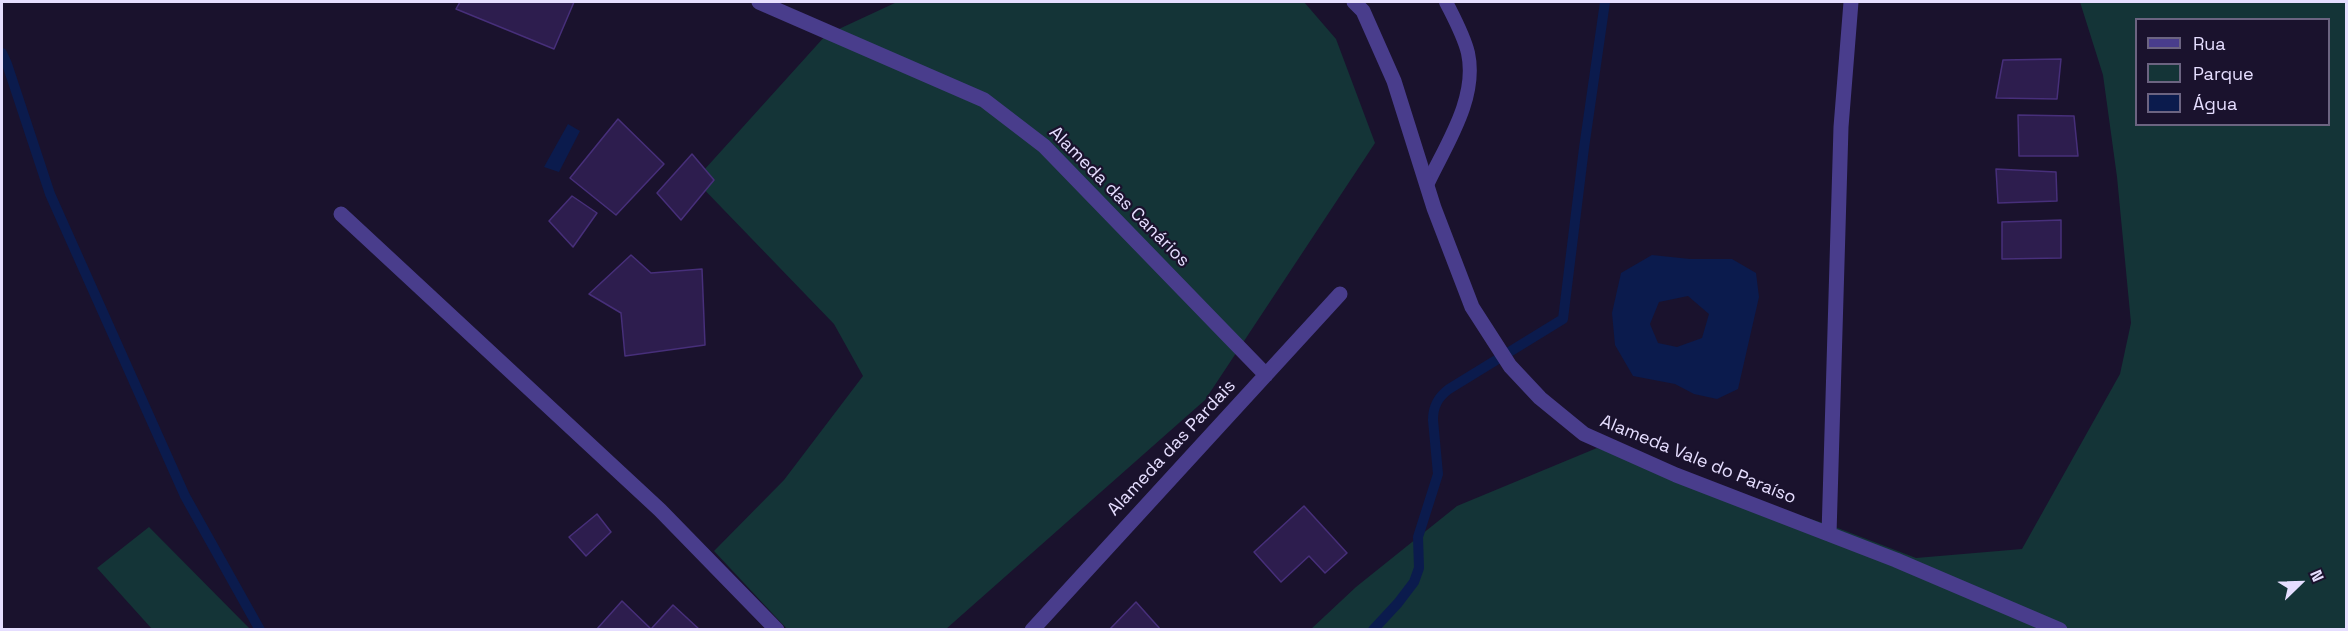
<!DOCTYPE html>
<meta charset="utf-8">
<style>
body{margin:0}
#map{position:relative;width:2348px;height:631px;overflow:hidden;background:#1a122d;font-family:"Space Grotesk",sans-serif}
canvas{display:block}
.frame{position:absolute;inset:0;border:3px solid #e6deff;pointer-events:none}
.legend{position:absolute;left:2135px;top:18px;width:195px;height:108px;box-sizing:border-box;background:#1a122d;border:2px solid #6c6481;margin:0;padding:8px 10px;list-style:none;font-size:18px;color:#e6deff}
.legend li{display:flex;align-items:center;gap:12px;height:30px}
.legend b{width:30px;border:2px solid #6c6481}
.north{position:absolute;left:2270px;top:553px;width:60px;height:60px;-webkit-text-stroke:4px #1a122d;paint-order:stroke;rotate:67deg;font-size:16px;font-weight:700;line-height:24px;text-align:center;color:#e6deff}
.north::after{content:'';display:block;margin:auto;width:21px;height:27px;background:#e6deff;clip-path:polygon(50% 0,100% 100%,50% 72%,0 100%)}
</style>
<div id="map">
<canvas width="2348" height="631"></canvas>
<div class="frame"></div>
<ul class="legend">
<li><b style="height:8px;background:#493d8c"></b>Rua</li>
<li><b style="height:16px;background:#143437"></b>Parque</li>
<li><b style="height:16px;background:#0b1b4d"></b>Água</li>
</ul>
<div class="north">N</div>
</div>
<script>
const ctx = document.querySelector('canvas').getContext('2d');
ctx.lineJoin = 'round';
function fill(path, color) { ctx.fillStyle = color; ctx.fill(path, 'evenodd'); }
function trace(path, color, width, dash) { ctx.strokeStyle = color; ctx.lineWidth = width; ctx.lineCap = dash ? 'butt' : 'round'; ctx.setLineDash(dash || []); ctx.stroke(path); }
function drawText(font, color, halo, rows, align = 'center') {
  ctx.font = font + ' "Space Grotesk",sans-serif'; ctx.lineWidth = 4.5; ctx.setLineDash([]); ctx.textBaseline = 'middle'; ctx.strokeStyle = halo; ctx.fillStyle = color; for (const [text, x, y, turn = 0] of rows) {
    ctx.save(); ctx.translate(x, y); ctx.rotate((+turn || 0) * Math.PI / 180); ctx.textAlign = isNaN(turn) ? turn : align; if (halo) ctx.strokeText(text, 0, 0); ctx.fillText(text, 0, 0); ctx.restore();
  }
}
fill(new Path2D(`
 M897,2h407l32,37 39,104 -170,257 -259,229h-159l-73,-78 70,-71 79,-104 -29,-52 -139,-144 131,-145z
 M2080,2h266v627l-1036,1 46,-43 101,-81 140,-58 238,79 81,31 106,-9 98,-175 11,-51 -14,-146 -14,-102zM2136,20h192v104h-192z
 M149,527l101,102h-98l-55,-61z`), '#143437');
fill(new Path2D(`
 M568,124l12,7 -21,41 -15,-5z
 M1652,255l38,4h42l24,14 3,24 -21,92 -21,10 -23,-5 -19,-10 -42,-8 -18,-31 -3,-32 9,-40zM1688,296l21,18 -7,24 -25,9 -19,-4 -8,-19 9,-22z`), '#0b1b4d');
trace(new Path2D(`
 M2,53l5,11 43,130 135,302 75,134
 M1373,630l25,-27 16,-21 5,-14 -1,-31 20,-63 -5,-54c0,-14 5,-23 16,-31l114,-70 21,-171 21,-146`), '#0b1b4d', 10);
const building = new Path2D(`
 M460,2h114l-20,47 -98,-40z
 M2061,59l-4,40 -61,-1 7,-38z
 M2018,115l56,1 4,40h-59z
 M618,119l46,45 -48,51 -46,-37z
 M692,154l22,26 -33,40 -24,-27z
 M1996,169l60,3 1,29 -59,2z
 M572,196l25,17 -24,34 -24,-26z
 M2061,220v38l-59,1v-37z
 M631,255l20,18 51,-4 3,76 -80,11 -4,-43 -32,-19z
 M1304,506l43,47 -22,20 -16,-17 -28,26 -27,-30z
 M597,514l14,18 -25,24 -17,-19z
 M622,601l29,28 22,-24 27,25h-104z
 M1136,602l25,28h-52z`);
fill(building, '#2d1d4e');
trace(building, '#472f7a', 1.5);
trace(new Path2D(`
 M1427,185c18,-39 51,-86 41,-132 -4,-17 -14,-35 -22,-51`), '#493d8c', 14);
trace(new Path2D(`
 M759,2l225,98 60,46 222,229
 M1354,2l9,9 31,70 40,127 38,99 38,59 30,32 44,36 92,41 220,85 164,70
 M341,214l319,296 117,120
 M1829,534l12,-407 10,-125
 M1032,630l308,-336`), '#493d8c', 15);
drawText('18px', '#e6deff', '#1a122d', [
 ["Alameda das Canários",1119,197,45],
 ["Alameda das Pardais",1172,448,-47],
 ["Alameda Vale do Paraíso",1698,460,22]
]);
</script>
